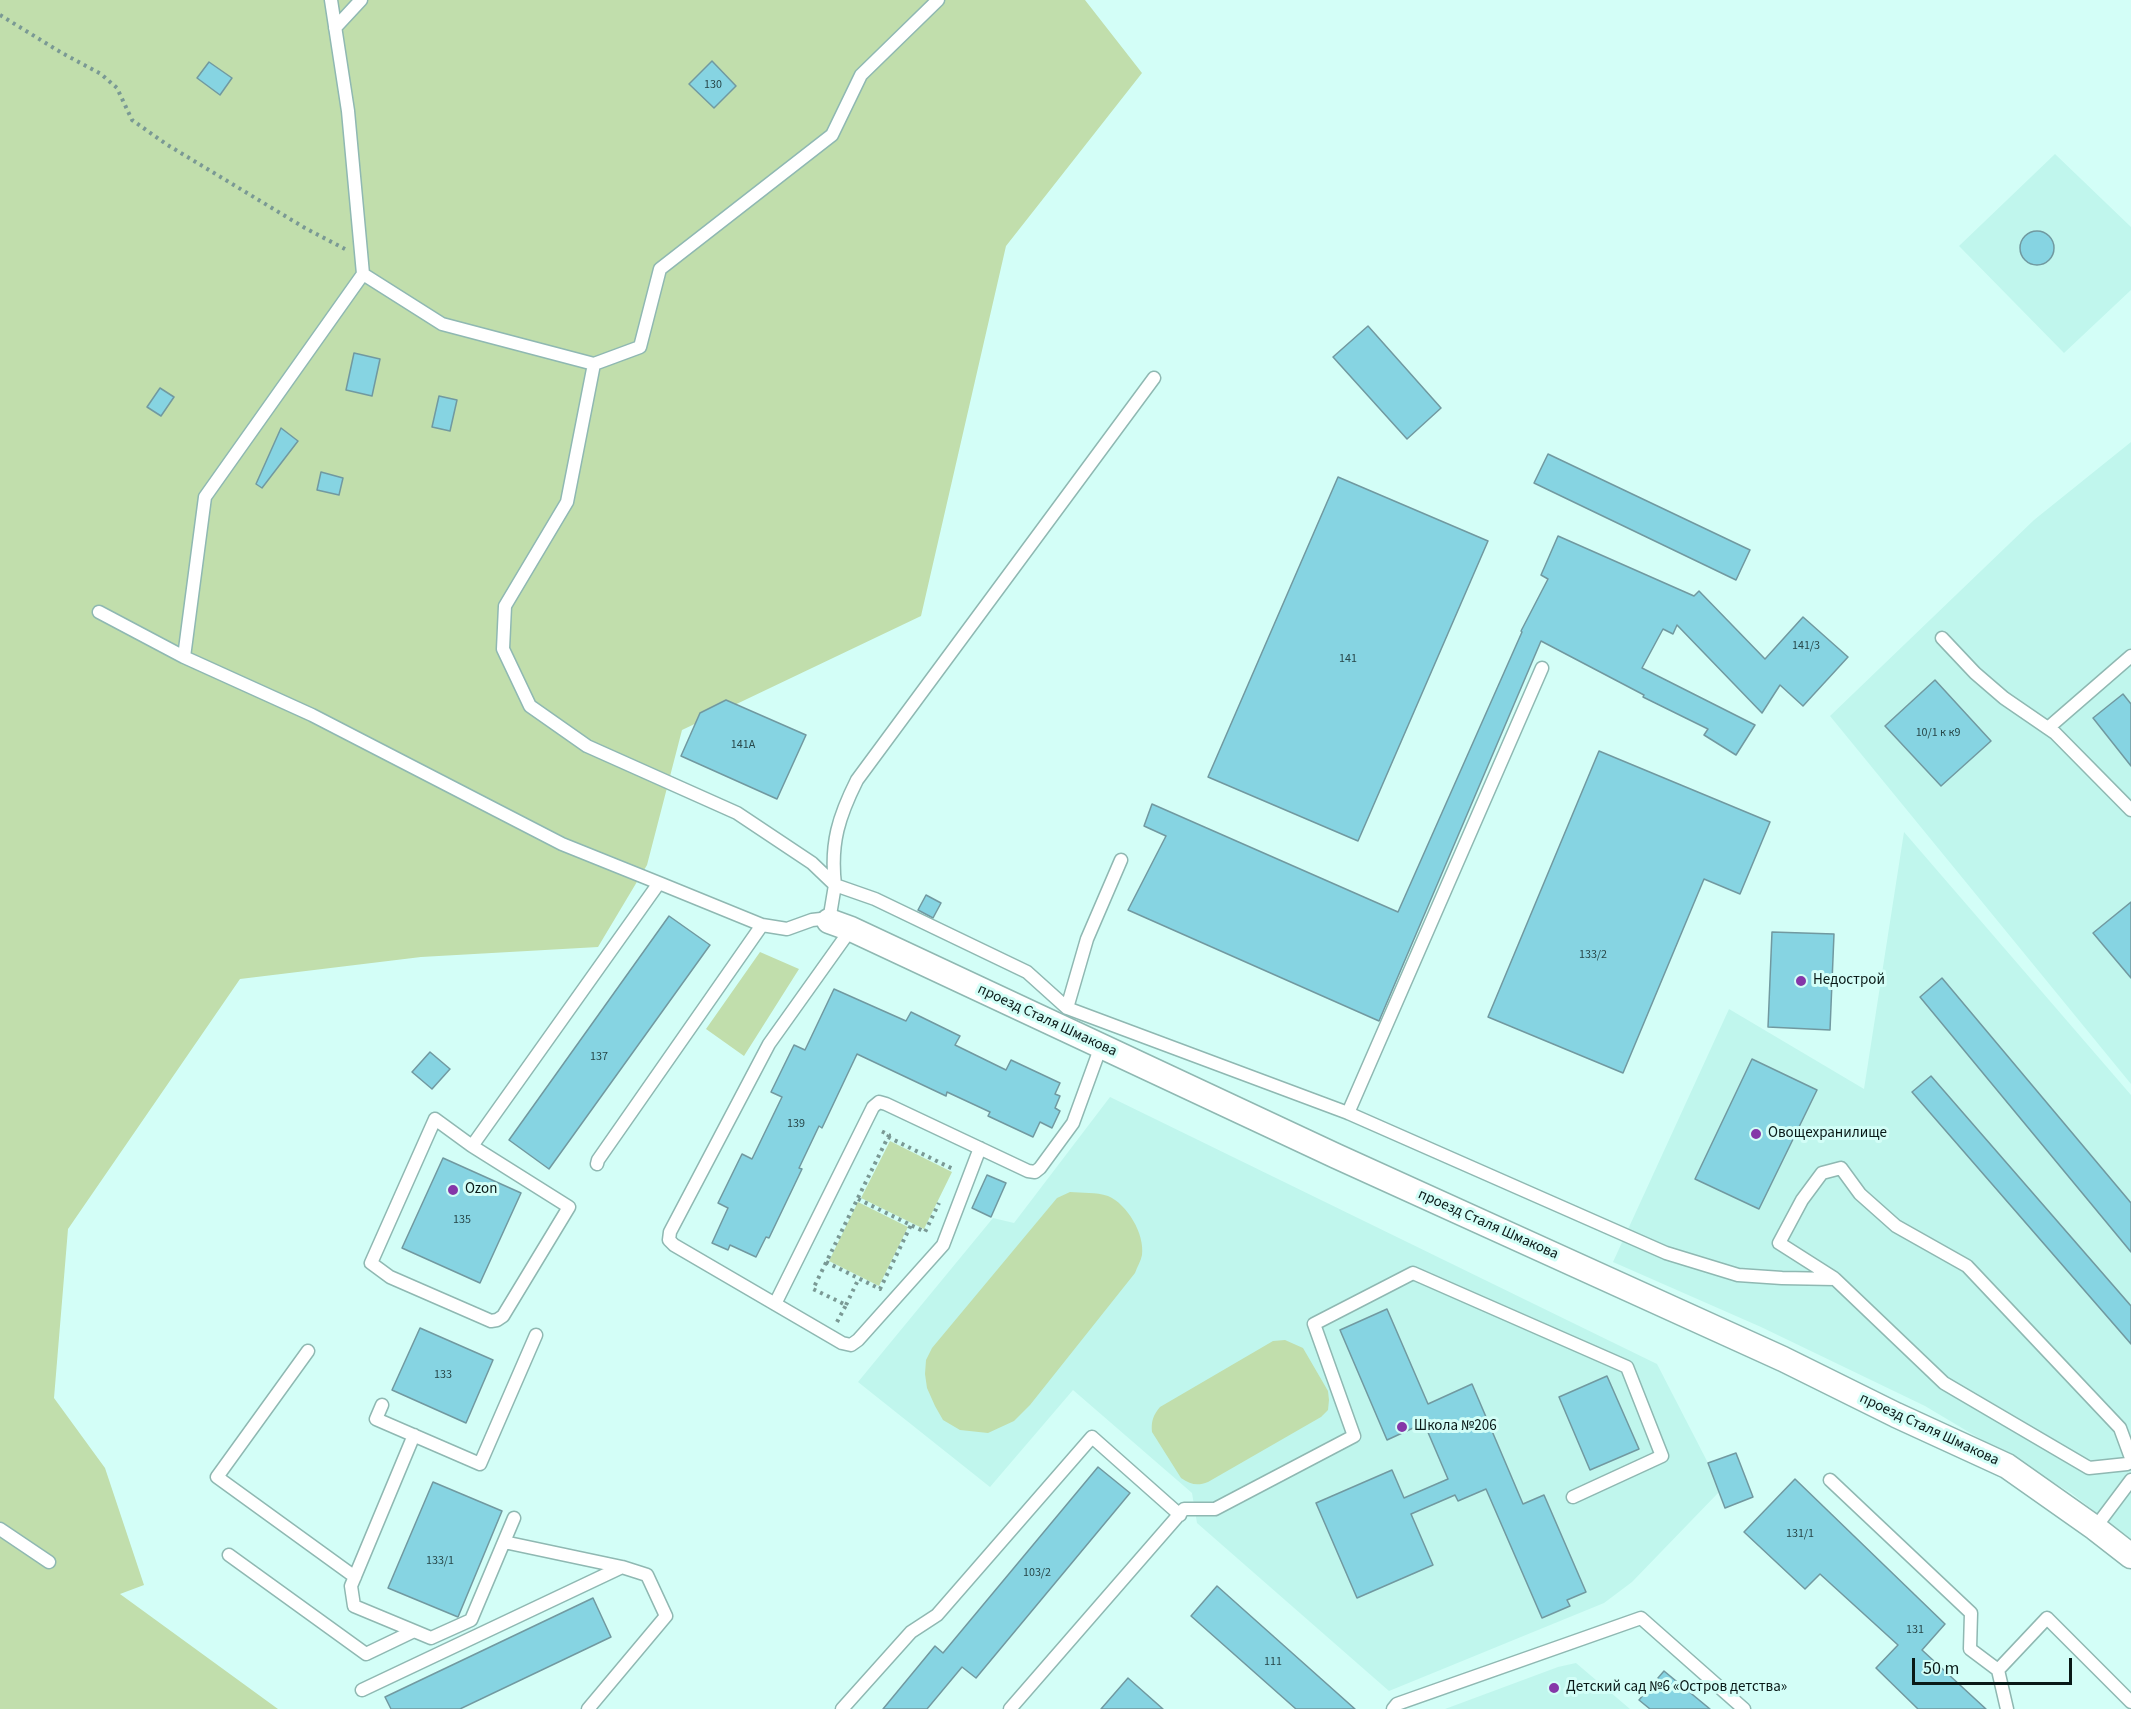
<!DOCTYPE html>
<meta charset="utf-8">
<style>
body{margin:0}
#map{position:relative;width:2131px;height:1709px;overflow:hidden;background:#d3fef7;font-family:"Source Sans 3",sans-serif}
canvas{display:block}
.scale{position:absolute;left:1912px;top:1658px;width:160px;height:27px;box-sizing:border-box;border:3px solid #091917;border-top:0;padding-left:8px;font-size:18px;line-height:21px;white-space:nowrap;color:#091917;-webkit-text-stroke:4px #d3fef7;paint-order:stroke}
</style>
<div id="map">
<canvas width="2131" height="1709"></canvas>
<div class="scale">50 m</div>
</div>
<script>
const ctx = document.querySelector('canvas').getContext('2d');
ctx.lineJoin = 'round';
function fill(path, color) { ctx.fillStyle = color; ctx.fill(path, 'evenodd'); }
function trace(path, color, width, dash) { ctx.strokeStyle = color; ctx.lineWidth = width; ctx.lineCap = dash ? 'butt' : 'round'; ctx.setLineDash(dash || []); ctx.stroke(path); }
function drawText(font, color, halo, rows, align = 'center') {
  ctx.font = font + ' "Source Sans 3",sans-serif'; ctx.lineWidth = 6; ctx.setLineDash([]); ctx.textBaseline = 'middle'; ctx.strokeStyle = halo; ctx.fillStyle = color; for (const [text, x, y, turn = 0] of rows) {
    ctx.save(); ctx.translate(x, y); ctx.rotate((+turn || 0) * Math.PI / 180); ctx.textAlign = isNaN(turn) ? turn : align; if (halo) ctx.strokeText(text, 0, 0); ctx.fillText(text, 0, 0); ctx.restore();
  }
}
fill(new Path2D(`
 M2055,154l76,73v63l-67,63 -105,-107z
 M2131,442v642l-301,-368 204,-196z
 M1904,832l227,263v445l-60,-47 -146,-87 -164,-79 -148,-65 116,-253 135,80z
 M1110,1097l547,267 51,99 11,29 -87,90 -28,21 -215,88 -192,-168 -5,-30 -119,-103 -83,97 -132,-105 135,-164 21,5z
 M1576,1663l54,46h-185l113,-42z`), '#c0f6ed');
fill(new Path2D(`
 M0,0h1085l57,73 -136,173 -85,370 -239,114 -35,135 -49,82 -177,10 -181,22 -172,250 -14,169 51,70 39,117 -24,9 158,115h-278z
 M760,952l39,17 -55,87 -38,-27z
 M890,1141l62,31 -28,57 -63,-31z
 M1070,1192c12,1 26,0 38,4 19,8 37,38 34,59 -1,6 -5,12 -7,18l-105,132 -16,16 -26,12 -28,-3 -17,-10 -8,-14 -8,-18 -2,-14 1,-14 6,-12 125,-150z
 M858,1202l50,25 -29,59 -50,-25z
 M1285,1340l18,8 25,43 1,9 -1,10 -7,7 -113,65c-10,4 -17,3 -27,-4l-29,-46c-1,-10 1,-17 8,-25l113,-66z`), '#c1deac');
const building = new Path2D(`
 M712,61l24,25 -22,22 -25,-24z
 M209,62l23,16 -12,17 -23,-17z
 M2020 248a17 17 0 1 1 34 0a17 17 0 1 1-34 0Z
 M1368,326l73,82 -34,31 -74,-82z
 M354,353l26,6 -8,37 -26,-6z
 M160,388l14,9 -13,19 -14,-9z
 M439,396l18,4 -7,31 -18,-4z
 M281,428l17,13 -36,47 -6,-4z
 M1548,454l202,96 -14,30 -202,-97z
 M321,472l22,6 -4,17 -22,-5z
 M1338,477l150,64 -130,300 -150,-64z
 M1558,536l136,60 5,-5 66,68 38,-42 45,40 -45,49 -23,-21 -18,28 -85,-88 -4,9 -10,-5 -21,39 113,57 -19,30 -32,-20 4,-6 -65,-32 1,-2 -103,-54 -162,380 -251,-111 38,-74 -22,-10 8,-22 246,108 124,-280 -1,-1 27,-52 -7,-4z
 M1935,680l56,61 -50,45 -56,-60z
 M2123,694l8,10v62l-38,-48z
 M726,700l80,35 -29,64 -96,-43 19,-43z
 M1599,751l171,71 -30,72 -36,-15 -81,194 -135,-56z
 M926,895l15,8 -8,15 -15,-8z
 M2131,902v76l-38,-45z
 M669,916l41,29 -161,224 -40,-29z
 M1772,932l62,2 -4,96 -62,-3z
 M1942,978l189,225v49l-211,-255z
 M834,989l72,32 5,-9 49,24 -5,9 51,25 5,-10 49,23 -5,11 5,2 -5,12 5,3 -8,17 -12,-6 -7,15 -45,-21 2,-4 -43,-20 -1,4 -89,-42 -35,74 -3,-2 -20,42 3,1 -33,69 -3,-1 -10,20 -26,-12 -2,5 -16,-7 16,-35 -10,-5 24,-49 10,5 30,-62 -11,-5 23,-47 11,5z
 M430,1052l20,17 -18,20 -20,-17z
 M1752,1059l65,31 -58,119 -64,-30z
 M1931,1076l200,230v38l-219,-252z
 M443,1158l78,35 -41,90 -78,-35z
 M987,1175l19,8 -15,34 -19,-9z
 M1387,1309l41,95 44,-20 51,120 21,-9 42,97 -19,8 3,6 -28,12 -56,-129 -28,12 -3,-6 -44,19 22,51 -76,33 -41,-95 76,-33 12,28 44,-19 -24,-56 -37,17 -47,-110z
 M420,1328l73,32 -27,63 -74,-33z
 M1607,1376l32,73 -49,21 -31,-73z
 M1736,1453l17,44 -28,11 -17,-45z
 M1098,1467l32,26 -154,185 -14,-11 -35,42h-44l52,-63 8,7z
 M1795,1479l150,145 -23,26 64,59h-68l-42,-41 22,-23 -78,-71 -15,15 -61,-57z
 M433,1482l69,29 -44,106 -70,-29z
 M1217,1586l138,123h-59l-105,-93z
 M593,1598l18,39 -151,72h-69l-6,-12z
 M1664,1671l46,38h-60l-11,-9z
 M1128,1678l35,31h-62z`);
fill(building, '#86d4e2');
trace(building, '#7199a0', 1.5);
const service = new Path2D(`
 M335,28l26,-28
 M363,274l79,50 152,40 46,-17 20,-78 172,-134 29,-60 77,-75
 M1154,378l-297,402c-18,36 -27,63 -22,105l40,14 152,73 40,36 281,105 318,140 72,22 44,3 53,1 109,104 145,85 38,-4 4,-2
 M99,612l85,45 128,58 250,129 97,39
 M1942,638l33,35 29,25 51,35 76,77
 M184,657l21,-160 158,-223 -15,-163 -17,-111
 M2048,728l83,-72
 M851,929l-82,115 -99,188 -1,8 5,5 168,98 9,2 7,-5 85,-95 37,-97
 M1067,1008l20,-69 34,-79
 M1348,1113l194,-445
 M472,1146l-37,-27 -64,144 19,14 101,44 6,-1 6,-4 66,-109 -97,-61 187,-263 103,42 25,4 25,-9 9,-1 8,2 6,-36 -23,-22 -75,-50 -150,-67 -57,-40 -27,-57 2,-43 62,-104 27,-138
 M597,1164l1,-4 164,-235
 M1834,1278l-55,-35 23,-43 20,-27 19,-5 19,26 36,32 71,40 153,162 11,30
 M775,1304l98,-197 6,-5 7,2 142,67 7,1 5,-4 33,-45 28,-77
 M308,1351l-91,126 138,100
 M382,1405l-6,14 104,45 56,-129
 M414,1435l-63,151 3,20 77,32 40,-18 43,-102
 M1830,1480l141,133 -1,36 28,21
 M2095,1528l36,-48
 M0,1529l49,33
 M504,1542l118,25
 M229,1555l137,99 48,-23
 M362,1690l260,-123 25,8 19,41 -78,93
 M842,1709l69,-77 26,-17 155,-178 88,78
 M1010,1709l174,-200h31l139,-73 -40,-112 99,-51 214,94 35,89 -89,41
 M1393,1709l4,-5 244,-86 103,91
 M2007,1709l-9,-39 49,-52 84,84`);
const minor = new Path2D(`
 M829,921l22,8 485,227 447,203 113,56 111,51 88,62 36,28`);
trace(service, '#8fb8b2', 15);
trace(minor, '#8fb8b2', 27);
trace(new Path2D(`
 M0,15l62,38 39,21 16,14 15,32 34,24 139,84 40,21
 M888,1137l67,33
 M858,1199l67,33 14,-29
 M826,1262l54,27 31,-64
 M846,1305l13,-27
 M837,1322l9,-17 -33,-16 76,-154 -10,-5`), '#7a9994', 4, [3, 4.5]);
trace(service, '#fff', 12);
trace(minor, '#fff', 24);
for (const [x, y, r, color] of [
 [1801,981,6,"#8537a8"],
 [1756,1134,6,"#8537a8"],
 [453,1190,6,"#8537a8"],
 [1402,1427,6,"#8537a8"],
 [1554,1688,6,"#8537a8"]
]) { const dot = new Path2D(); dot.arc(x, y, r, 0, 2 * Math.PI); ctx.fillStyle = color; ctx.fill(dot); trace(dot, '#d3fef7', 2); }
drawText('12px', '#28484a', null, [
 ["130",713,85],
 ["141/3",1806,646],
 ["141",1348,659],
 ["10/1 к к9",1938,733],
 ["141А",743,745],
 ["133/2",1593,955],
 ["137",599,1057],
 ["139",796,1124],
 ["135",462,1220],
 ["133",443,1375],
 ["131/1",1800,1534],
 ["133/1",440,1561],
 ["103/2",1037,1573],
 ["131",1915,1630],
 ["111",1273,1662]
]);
drawText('15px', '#091917', '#d3fef7', [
 ["Недострой",1813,981],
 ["Овощехранилище",1768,1134],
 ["Ozon",465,1190],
 ["Школа №206",1414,1427],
 ["Детский сад №6 «Остров детства»",1566,1688]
], 'left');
drawText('15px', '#091917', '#d3fef7', [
 ["проезд Сталя Шмакова",1047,1021,25],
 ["проезд Сталя Шмакова",1488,1225,24],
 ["проезд Сталя Шмакова",1929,1430,25]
]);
</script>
